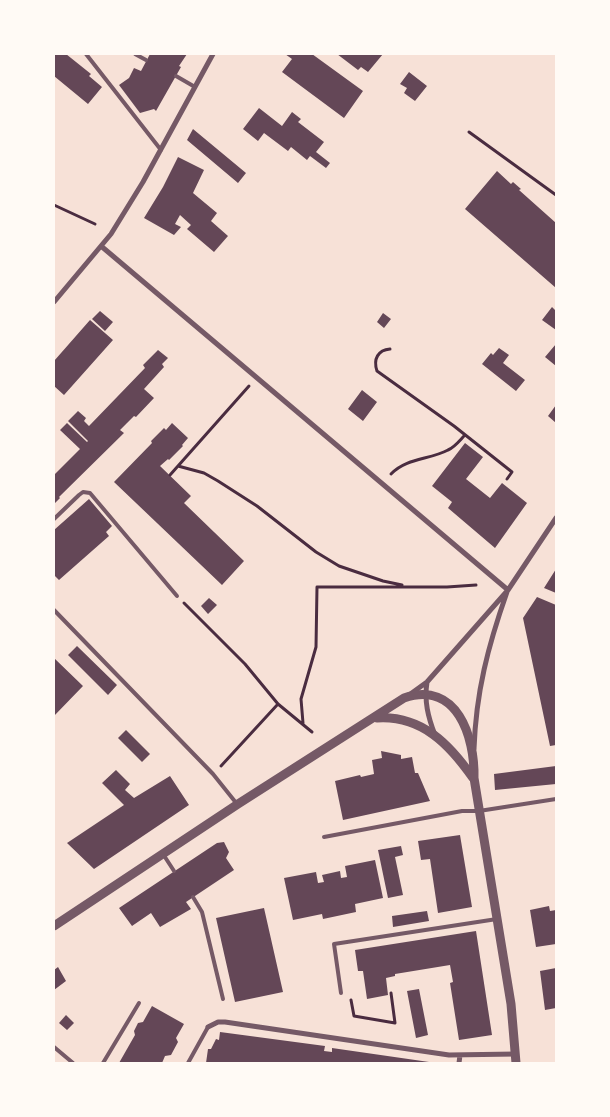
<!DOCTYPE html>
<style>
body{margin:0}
#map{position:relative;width:610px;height:1117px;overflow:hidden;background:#f7e1d7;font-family:"Public Sans",sans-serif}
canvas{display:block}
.frame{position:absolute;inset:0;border:55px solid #fffaf5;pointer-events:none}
</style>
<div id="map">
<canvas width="610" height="1117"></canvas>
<div class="frame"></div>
</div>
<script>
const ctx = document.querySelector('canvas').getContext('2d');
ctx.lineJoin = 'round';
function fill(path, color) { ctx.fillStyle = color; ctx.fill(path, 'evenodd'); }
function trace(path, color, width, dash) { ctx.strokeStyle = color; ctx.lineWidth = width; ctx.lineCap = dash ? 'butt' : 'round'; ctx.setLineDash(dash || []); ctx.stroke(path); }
fill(new Path2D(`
 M54,54h12l25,20 -2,2 13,11 -14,17 -34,-28z
 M150,54h37l-8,12 2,1 -25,44 -2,-2 -14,4 -21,-28 10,-7 5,-10 7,3z
 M285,54h27l51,37 -19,27 -62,-46 10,-13z
 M337,54h46l-15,18 -7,-5 -3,3z
 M409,72l18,14 -12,15 -11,-8 3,-5 -7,-4z
 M259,108l23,18 10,-14 9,7 -3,3 26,20 -8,10 14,11 -4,5 -16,-12 -3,4 -16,-13 -3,4 -24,-18 -6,8 -15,-12z
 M193,129l53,44 -8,10 -51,-43z
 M178,157l26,13 -11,23 24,20 -6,8 17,15 -14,16 -27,-23 4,-4 -11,-10 -5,9 6,3 -7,8 -30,-17 19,-31z
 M497,171l14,13 2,-2 8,7 -2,1 37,33v65l-91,-79z
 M552,307l4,4v19l-14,-10z
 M100,311l13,11 -8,9 -13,-12z
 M383,313l8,6 -7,9 -7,-6z
 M90,320l23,20 -49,55 -10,-9v-25z
 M556,344v22l-11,-9z
 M499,348l10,7 -6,8 22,17 -9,11 -34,-27 9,-11 2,2z
 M158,350l10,8 -6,6 2,3 -20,22 10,9 -18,19 -2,-1 -14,14 4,3 -65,64 1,1 -6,6v-29l26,-26 -20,-19 7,-7 20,19 1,-1 -20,-20 10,-10 8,7 -2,3 5,5 56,-58 -2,-3z
 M362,390l15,12 -14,19 -15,-12z
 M556,405v18l-8,-7z
 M172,423l16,15 -6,7 1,1 -14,14 -1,-1 -8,7 31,30 -7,7 60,58 -22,24 -108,-103 38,-39 -1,-2 13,-13 2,2z
 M465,443l18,14 -17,22 24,19 12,-15 25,20 -32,45 -47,-40 4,-6 -20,-16z
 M89,499l23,27 -6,6 3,4 -50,44 -5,-5v-45z
 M556,569v24l-12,-5z
 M537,597l19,8v140l-6,1 -27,-128z
 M209,598l8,7 -9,9 -7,-8z
 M77,646l40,39 -9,10 -40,-40z
 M54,658l29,28 -29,30z
 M126,730l24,24 -8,8 -24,-24z
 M381,751l20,4v4l11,-2 3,16h3l12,28 -87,19 -8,-39 25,-6 1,2 13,-3 -2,-14 10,-2z
 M556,766v18l-61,6 -1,-16z
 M116,770l14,14 -5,6 9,8 36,-22 19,29 -95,64 -27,-26 57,-38 -22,-22z
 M460,835l12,72 -34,6 -8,-54 -9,1 -3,-19z
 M224,842l5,10 -3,6 8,12 -48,32 5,7 -31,18 -9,-14 -19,13 -13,-18 98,-65z
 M401,846l2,9 -8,2 8,38 -15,3 -10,-48z
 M375,860l8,38 -28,6 1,8 -33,7 -1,-5 -29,6 -9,-42 32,-6 2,11 6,-1 -2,-7 18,-4 1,7 6,-1 -2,-11z
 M549,906l1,5 6,-1v34l-20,3 -6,-37z
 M264,908l19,84 -48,10 -19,-84z
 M427,911l2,10 -36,6 -1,-11z
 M476,931l16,104 -33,5 -9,-57 3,-1 -3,-17 -55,9v2l-9,2 2,17 -21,4 -4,-28h-5l-3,-21z
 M58,967l8,14 -12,9v-20z
 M556,968v40l-11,2 -5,-39z
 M419,989l9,46 -12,3 -9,-47z
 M152,1006l32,18 -8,14 2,4 -7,13 -6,1 -3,7h-43l16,-28 -1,-4 4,-8 5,-1z
 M66,1015l8,8 -7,7 -8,-7z
 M220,1032l105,14 -1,5 8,1v-4l104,15h-230l2,-14h3l5,-10 3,1z`), '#644757');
trace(new Path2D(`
 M469,132l87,63
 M54,205l41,19
 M390,349c-12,1 -17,10 -13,22l77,55 58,46 -5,7
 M178,466l26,7 14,8 39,25 59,46 23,14 44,15 19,4
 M391,474c15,-16 38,-14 57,-24 7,-3 12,-10 17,-15
 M170,475l79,-89
 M184,603l61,61 33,40 34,28
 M303,723l-2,-24 15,-52 1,-60h130l29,-2
 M221,766l57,-62
 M351,1000l3,16 41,7 -4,-30`), '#4a2c40', 3);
trace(new Path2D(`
 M86,54l75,96
 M135,54l11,6
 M176,76l19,11
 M54,519l25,-24 4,-3 7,1 87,103
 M54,610l159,164 24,30
 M324,837l138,-26h17l77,-12
 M163,854l11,17
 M193,897l9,15 21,87
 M341,993l-7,-49 163,-25
 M54,1047l19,16
 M103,1063l36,-60
 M188,1063l20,-36`), '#755966', 4);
trace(new Path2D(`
 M101,246l407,344
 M54,302l57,-68 32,-52 70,-128
 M427,682c-3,19 1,35 8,53
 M409,695l18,-13 81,-92 48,-72
 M474,749c2,-57 14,-103 33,-157
 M208,1027l10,-5h7l224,33 67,-1
 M459,1063l1,-8`), '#755966', 5);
trace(new Path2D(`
 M377,718c45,-3 73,27 96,60
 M54,926l184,-122 166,-106c53,-18 71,39 70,80l37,226 5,59`), '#755966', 9);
</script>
